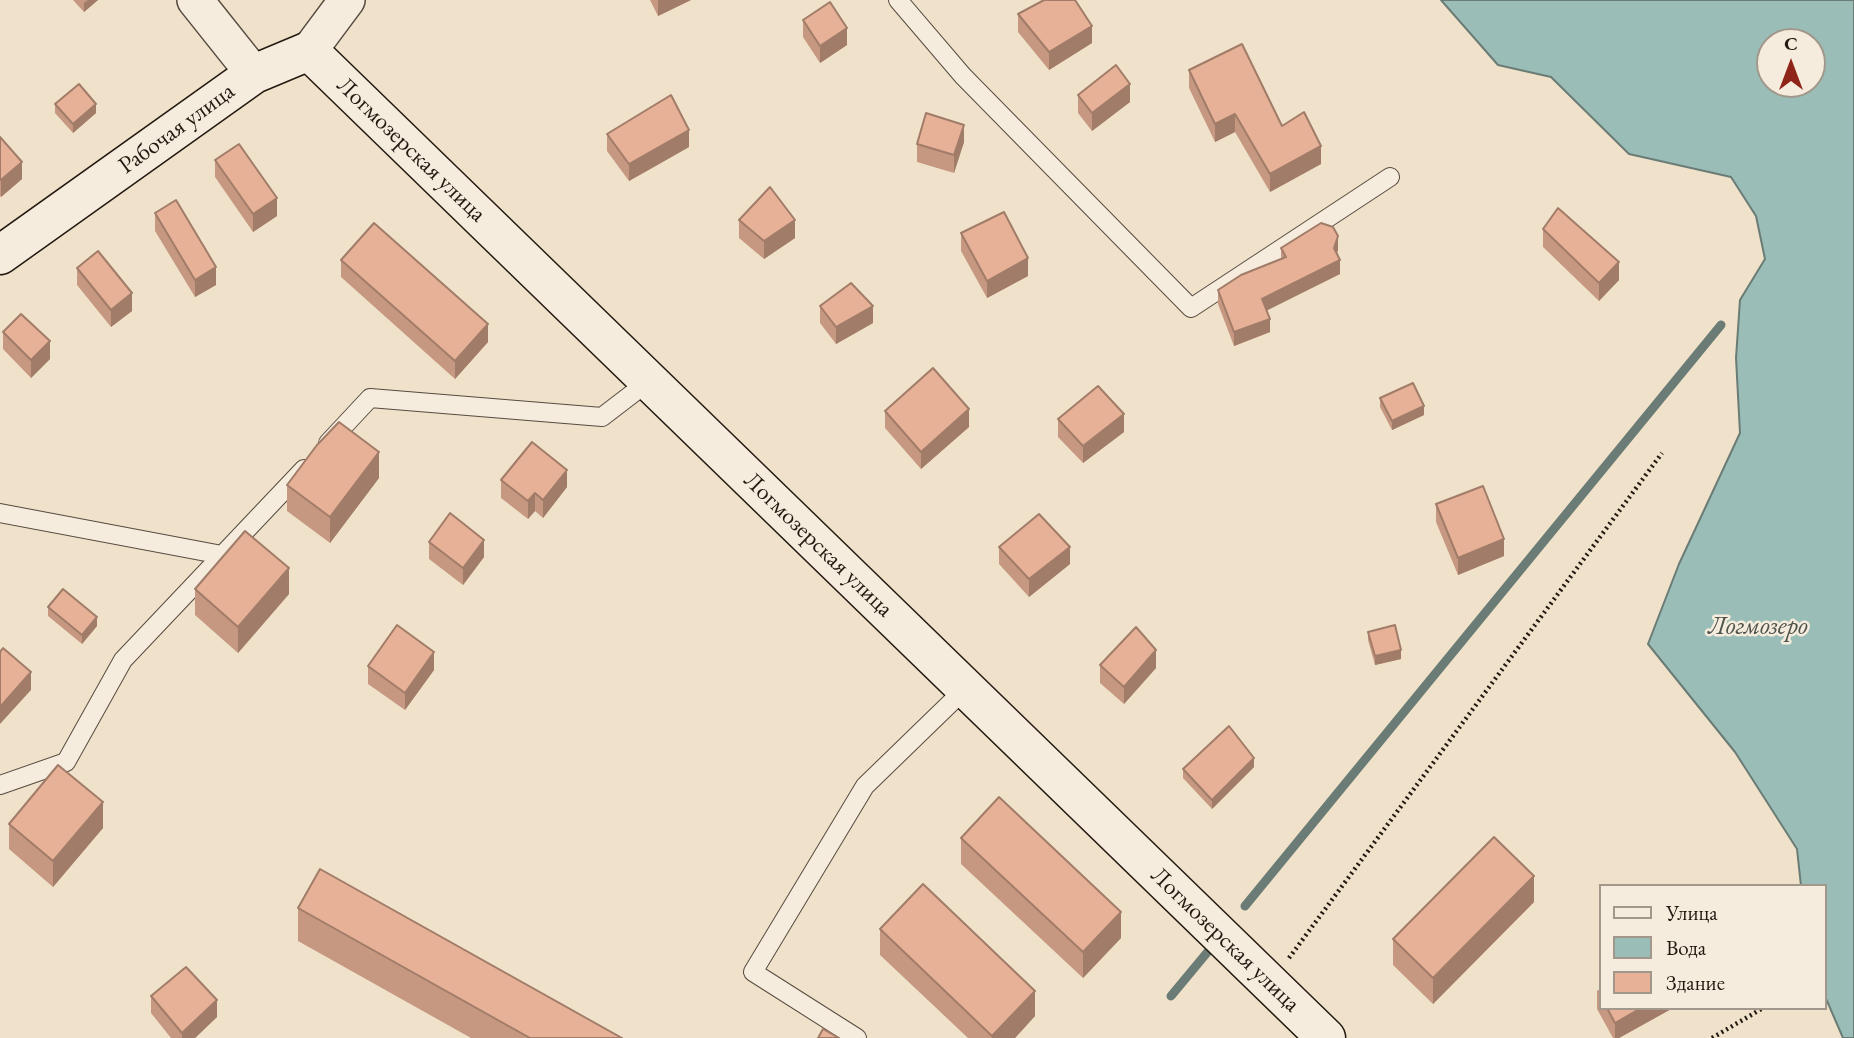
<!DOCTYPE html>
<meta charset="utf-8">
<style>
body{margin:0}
#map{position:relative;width:1854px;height:1038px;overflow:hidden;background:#f0e2ca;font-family:"EB Garamond",serif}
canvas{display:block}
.legend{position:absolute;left:1599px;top:884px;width:228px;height:126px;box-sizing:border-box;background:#f5ecdd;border:2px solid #a1988b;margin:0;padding:9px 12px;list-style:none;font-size:21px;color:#221911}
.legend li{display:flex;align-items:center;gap:14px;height:35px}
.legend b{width:35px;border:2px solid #a1988b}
.north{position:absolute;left:1756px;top:28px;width:70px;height:70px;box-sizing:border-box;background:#f5ecdd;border:2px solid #a1988b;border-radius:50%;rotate:0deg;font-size:19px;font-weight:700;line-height:28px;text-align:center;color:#221911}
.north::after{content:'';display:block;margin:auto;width:24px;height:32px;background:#8f2418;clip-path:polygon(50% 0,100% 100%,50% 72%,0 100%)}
</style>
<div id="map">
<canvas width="1854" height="1038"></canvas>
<ul class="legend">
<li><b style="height:9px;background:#f5ecdd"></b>Улица</li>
<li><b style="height:19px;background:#9abeb7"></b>Вода</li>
<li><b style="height:19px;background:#e6b196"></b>Здание</li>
</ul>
<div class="north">С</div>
</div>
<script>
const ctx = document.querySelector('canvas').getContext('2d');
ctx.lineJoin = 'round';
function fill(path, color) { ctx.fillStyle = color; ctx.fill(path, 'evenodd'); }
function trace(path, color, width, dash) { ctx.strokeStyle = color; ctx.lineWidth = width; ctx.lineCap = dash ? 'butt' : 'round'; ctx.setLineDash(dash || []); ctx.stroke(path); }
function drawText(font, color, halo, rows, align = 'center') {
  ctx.font = font + ' "EB Garamond",serif'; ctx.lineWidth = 5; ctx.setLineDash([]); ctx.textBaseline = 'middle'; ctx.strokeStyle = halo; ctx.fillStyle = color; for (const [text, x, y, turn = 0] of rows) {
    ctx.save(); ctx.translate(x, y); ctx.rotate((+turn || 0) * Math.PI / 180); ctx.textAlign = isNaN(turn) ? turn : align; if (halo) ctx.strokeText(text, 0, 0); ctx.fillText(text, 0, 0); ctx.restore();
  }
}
const water = new Path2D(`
 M1441,0h413v1038h-11l-19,-44v-108h-23l-4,-37 -62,-97 -87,-108 31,-80 61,-131 -4,-75 4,-58 25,-41 -9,-43 -25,-39 -102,-23 -78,-77 -53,-12zM1770,42h42v42h-42z`);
fill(water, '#9abeb7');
trace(water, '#6a7c75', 2);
trace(new Path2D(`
 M1245,906l476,-581
 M1171,996l44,-53`), '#6a7c75', 9);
const lane = new Path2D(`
 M898,0l65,76 228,232 199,-131
 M328,443l42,-45 232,19 47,-36
 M0,513l222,42
 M0,785l66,-23 57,-102 181,-191
 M857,1038l-104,-66 112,-186 101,-98`);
const street = new Path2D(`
 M195,0l59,74
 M309,51l38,-51`);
const secondary = new Path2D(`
 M0,255l254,-181 55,-23 1017,987`);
trace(lane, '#564b3f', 20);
trace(street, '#564b3f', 38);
trace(secondary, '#221911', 41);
trace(new Path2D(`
 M1289,958l373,-505
 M1712,1038l51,-30`), '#221911', 4.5, [2, 3.5]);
trace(lane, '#f5ecdd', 18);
trace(street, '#f5ecdd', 35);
trace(secondary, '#f5ecdd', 38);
fill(new Path2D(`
 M73,0h25l-14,12z
 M650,0h41l-33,16z
 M1018,14l74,29 -43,27 -31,-38z
 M803,20l44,25 -27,18 -17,-26z
 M1189,70l93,56 39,38 -51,28 -35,-60 -20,10 -26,-54z
 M1078,95l52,7 -38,29 -14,-18z
 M55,104l41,9 -23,20 -18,-20z
 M607,134l82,13 -60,34 -22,-30z
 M0,137l22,42 -21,18 -1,-1z
 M964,142l-10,31 -37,-11v-18z
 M215,160l62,56 -24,16 -38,-55z
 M155,213l61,72 -21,12 -40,-66z
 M739,220l56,18 -31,21 -25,-21z
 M1543,229l76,51 -20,21 -56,-54z
 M961,233l67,43 -41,22 -26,-47z
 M1281,248l57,2 -1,3 3,21 -74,36 4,22 -36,14 -16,-42v-14l63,-31z
 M341,260l147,82 -33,37 -114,-102z
 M77,268l55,43 -21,16 -34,-42z
 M820,306l53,17 -37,21 -16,-21z
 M3,332l47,27 -19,19 -28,-29z
 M1380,398l44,17 -32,15 -12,-23z
 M885,411l84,16 -48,42 -36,-41z
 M1058,419l66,13 -41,31 -25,-26z
 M379,478l-49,65 -43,-32v-26z
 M501,480l66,7 -24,31 -8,-7 -7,8 -27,-21z
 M1436,504l68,52 -46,19 -22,-53z
 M429,542l55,15 -21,28 -34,-26z
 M999,547l71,17 -41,33 -30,-33z
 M195,589l94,5 -51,59 -43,-38z
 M48,607l49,19 -15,18 -34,-28z
 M1368,632l33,27 -26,6 -7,-25z
 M1100,665l56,3 -32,36 -24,-21z
 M368,666l66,4 -29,40 -37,-26z
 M1254,767l-42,42 -29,-31v-9z
 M9,824l94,4 -50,59 -44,-38z
 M961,838l160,100 -38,40 -122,-114z
 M1534,902l-101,102 -40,-39v-26z
 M298,908l324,130h-151l-173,-97z
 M880,929l155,87 -20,22h-47l-88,-83z
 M1600,989v19h73l-54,30h-6l-16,-29v-18z
 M151,996l66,21 -22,21h-24l-20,-25z`), '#c69881');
fill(new Path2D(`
 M88,0h10l-14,12v-9z
 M658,0h33l-33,16z
 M1092,26v17l-43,27v-18z
 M847,28v17l-27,18v-17z
 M1130,84v18l-38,29v-18z
 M96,104v9l-23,20v-9z
 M1235,114v18l-20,10v-18z
 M964,125v17l-10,31v-18z
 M689,130v17l-60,34v-17z
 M1321,146v18l-51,28v-18z
 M22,162v17l-21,18v-17z
 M277,198v18l-24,16v-18z
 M795,220v18l-31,21v-18z
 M1338,236v14l-4,12v-14z
 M1028,258v18l-41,22v-17z
 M1340,260v14l-78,39v-14z
 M1619,262v18l-20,21v-18z
 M216,267v18l-21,12v-17z
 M132,293v18l-21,16v-17z
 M873,306v17l-37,21v-17z
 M1270,319v13l-36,14v-14z
 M488,324v18l-33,37v-18z
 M50,341v18l-19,19v-18z
 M1424,406v9l-32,15v-9z
 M969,409v18l-48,42v-17z
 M1124,414v18l-41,31v-17z
 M379,452v26l-49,65v-26z
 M567,470v17l-24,31v-18z
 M535,493v18l-7,8v-18z
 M1504,539v17l-46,19v-17z
 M484,540v17l-21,28v-17z
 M1070,547v17l-41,33v-18z
 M289,568v26l-51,59v-26z
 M97,617v9l-15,18v-9z
 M1156,650v18l-32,36v-17z
 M1401,650v9l-26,6v-9z
 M434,652v18l-29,40v-17z
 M31,672v18l-31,34v-17z
 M1254,758v9l-42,42v-9z
 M103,802v26l-50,59v-26z
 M1534,876v26l-101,102v-26z
 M1121,912v26l-38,40v-26z
 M1035,991v25l-20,22h-23v-2z
 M217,1000v17l-22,21h-13v-5z
 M1641,1008h32l-54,30h-4v-15z`), '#a17c69');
const building = new Path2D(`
 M1044,0h31l17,26 -43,26 -31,-38z
 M830,2l17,26 -27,18 -17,-26z
 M1242,44l40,82 22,-14 17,34 -51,28 -35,-60 -20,10 -26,-54z
 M1116,65l14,19 -38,29 -14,-18z
 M79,84l17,20 -23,20 -18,-20z
 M671,95l18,35 -60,34 -22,-30z
 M926,113l38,12 -10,30 -37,-11z
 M0,137l22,25 -21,18 -1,-2z
 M239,144l38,54 -24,16 -38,-54z
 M770,187l25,33 -31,21 -25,-21z
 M176,200l40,67 -21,13 -40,-67z
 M1558,208l61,54 -20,21 -56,-54z
 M1004,212l24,46 -41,23 -26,-48z
 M374,223l114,101 -33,37 -114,-101z
 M1321,223l12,4 5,9 -4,12 6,12 -78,39 8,20 -36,13 -16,-42 23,-15 45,-18 -5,-9z
 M98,251l34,42 -21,17 -34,-42z
 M851,283l22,23 -37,21 -16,-21z
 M21,314l29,27 -19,19 -28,-28z
 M933,368l36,41 -48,43 -36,-41z
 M1413,383l11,23 -32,15 -12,-23z
 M1098,386l26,28 -41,32 -25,-27z
 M339,422l40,30 -49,65 -43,-32 30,-40z
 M532,442l35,28 -24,30 -8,-7 -7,8 -27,-21z
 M1483,486l21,53 -46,19 -22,-54z
 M450,513l34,27 -21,28 -34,-26z
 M1039,514l31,33 -41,32 -30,-32z
 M245,531l44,37 -51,59 -43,-38z
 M63,589l34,28 -15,18 -34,-28z
 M397,625l37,27 -29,41 -37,-27z
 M1395,625l6,25 -26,6 -7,-24z
 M1136,627l20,23 -32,37 -24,-22z
 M3,648l28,24 -31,35v-55z
 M1229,726l25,32 -42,42 -29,-31z
 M58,765l45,37 -50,59 -44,-37z
 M999,797l122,115 -38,40 -122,-114z
 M1494,837l40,39 -101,102 -40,-39z
 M320,869l302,169h-92l-232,-130z
 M923,884l112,107 -43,45 -112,-107z
 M186,967l31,33 -35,33 -31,-37z
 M1607,1008h34l-26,15z
 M823,1029l16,9h-21z`);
fill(building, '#e6b196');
trace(building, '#a17c69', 2);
drawText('24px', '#221911', '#f5ecdd', [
 ["Рабочая улица",177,129,-36],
 ["Логмозерская улица",411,150,44],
 ["Логмозерская улица",818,545,44],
 ["Логмозерская улица",1225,940,44]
]);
drawText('italic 26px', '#4c534b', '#f5ecdd', [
 ["Логмозеро",1758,627]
]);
</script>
